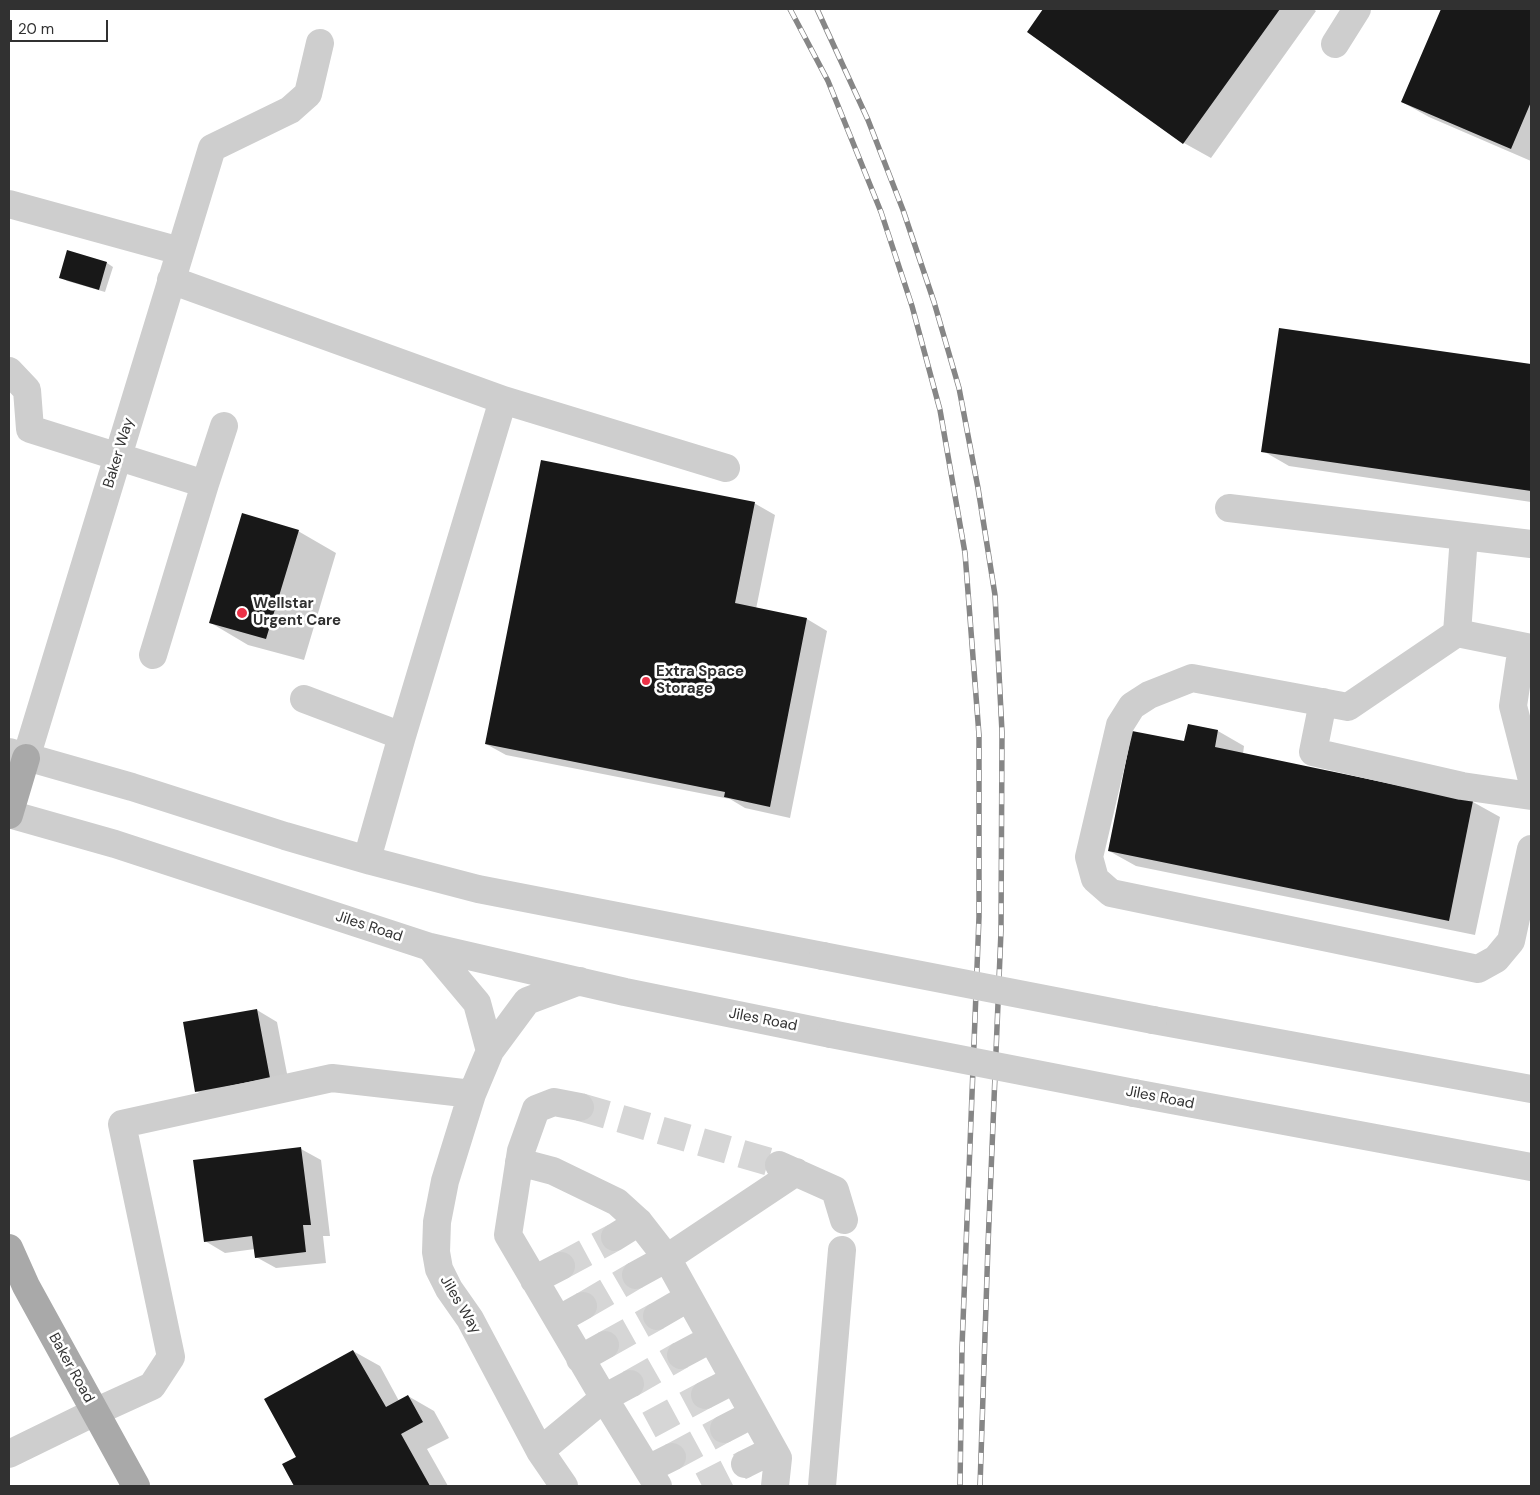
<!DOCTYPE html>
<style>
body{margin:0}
#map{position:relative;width:1540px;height:1495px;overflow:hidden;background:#fff;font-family:"DM Sans",sans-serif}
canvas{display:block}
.frame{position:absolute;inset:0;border:10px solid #313131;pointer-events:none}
.scale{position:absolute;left:10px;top:20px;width:98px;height:22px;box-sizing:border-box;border:2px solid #313131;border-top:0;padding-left:6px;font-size:15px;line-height:18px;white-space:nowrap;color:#313131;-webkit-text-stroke:4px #fff;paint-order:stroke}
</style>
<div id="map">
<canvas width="1540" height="1495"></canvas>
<div class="frame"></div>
<div class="scale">20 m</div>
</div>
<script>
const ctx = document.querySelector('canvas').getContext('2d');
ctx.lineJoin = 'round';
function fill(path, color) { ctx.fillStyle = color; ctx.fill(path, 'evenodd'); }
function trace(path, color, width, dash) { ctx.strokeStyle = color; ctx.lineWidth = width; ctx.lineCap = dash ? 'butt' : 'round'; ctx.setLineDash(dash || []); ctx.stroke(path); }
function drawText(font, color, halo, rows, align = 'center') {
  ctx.font = font + ' "DM Sans",sans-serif'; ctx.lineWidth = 5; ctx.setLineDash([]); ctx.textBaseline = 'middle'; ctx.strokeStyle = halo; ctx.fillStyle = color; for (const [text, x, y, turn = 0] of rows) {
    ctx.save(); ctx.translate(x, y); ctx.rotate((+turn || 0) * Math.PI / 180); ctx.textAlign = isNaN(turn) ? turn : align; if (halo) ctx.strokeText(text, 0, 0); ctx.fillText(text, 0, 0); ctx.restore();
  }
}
fill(new Path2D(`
 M1045,9h268l3,2 -105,147 -27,-15 -156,-111z
 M1442,9h89v152l-102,-44 -27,-15z
 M107,263l6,4 -8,25 -38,-11 -6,-4z
 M1280,329l251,36v137l-242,-36 -26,-15z
 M754,503l21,12 -19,94 51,10 20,12 -37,187 -45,-10 -15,-9 -224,-44 -20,-11z
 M298,531l38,22 -32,107 -56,-15 -37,-22z
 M1218,731l26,15 -1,8 230,48 27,15 -25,118 -339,-69 -27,-15 76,-108z
 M257,1010l20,12 13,67 -73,14 -21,-12z
 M301,1149l20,11 9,76h-7l3,27 -50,5 -20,-11 -1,-8 -30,4 -20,-12z
 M353,1351l27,15 19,35 9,-5 26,15 15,27 -22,11 21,37h-152l-12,-21 14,-7z`), '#0003');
fill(new Path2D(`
 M1043,9h237l-97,135 -156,-112z
 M1441,9h90v93l-20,47 -110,-47z
 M67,250l40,12 -8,28 -40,-12z
 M1279,328l252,36v127l-270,-39z
 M541,460l214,42 -20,101 72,15 -37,189 -46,-10 1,-5 -240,-48z
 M242,513l57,17 -33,109 -57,-16z
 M1188,724l30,6 -3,17 258,54 -24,120 -341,-70 24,-120 52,10z
 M257,1009l13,69 -75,14 -12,-70z
 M301,1147l10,78h-8l3,27 -51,6 -3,-22 -48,6 -11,-82z
 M353,1350l33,57 22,-12 15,27 -22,12 29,52h-136l-12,-22 14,-7 -32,-58z`), '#181818');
trace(new Path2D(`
 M580,1107l197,57
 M561,1266l54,-29
 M583,1306l53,-31
 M605,1345l52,-29
 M630,1384l51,-29
 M649,1425l56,-30
 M672,1457l52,-28
 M702,1486l43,-22`), '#d6d6d6', 28, [28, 14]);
trace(new Path2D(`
 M1335,44l22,-35
 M9,204l171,47
 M171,280l332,120 -101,336 -35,123
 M9,371l18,19 3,39 175,55 -52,171
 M503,400l223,68
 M205,484l19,-58
 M1229,508l302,36
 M1457,633l-109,74 -156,-29 -43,17 -17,11 -12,19 -31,132 6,22 16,14 367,76 18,-10 15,-18 20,-92
 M1457,633l7,-97
 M1457,633l74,15
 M1522,646l-9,60 18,70
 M304,699l98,37
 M1323,702l-10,50 149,34 69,10
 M9,752l123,35 153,49 86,25 107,28 345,67
 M26,758l186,-610 78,-38 18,-16 12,-51
 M9,814l106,30 315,103 195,45 206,42
 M430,947l47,56 13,48
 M1153,1020l378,69
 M1134,1093l397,74
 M580,1107l-26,-5 -18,7 -15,42 -13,84 96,163 54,88
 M519,1162l34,9 64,31 22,20 28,36 129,-86
 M779,1165l56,25 9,30
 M615,1237l24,-15
 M636,1275l31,-17 111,200 -3,28
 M534,1280l27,-14
 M657,1316l31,-18
 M558,1320l25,-14
 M681,1355l30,-16
 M580,1359l25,-14
 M705,1395l29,-15
 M724,1429l29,-15
 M540,1451l64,-53 26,-14
 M9,1454l86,-42 57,-26 19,-29 -49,-233 210,-46 140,16
 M745,1464l28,-14
 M648,1469l24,-12
 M564,1486l-24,-35 -70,-132 -21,-30 -10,-20 -3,-17 1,-30 8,-41 27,-87 18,-43 37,-50 53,-20
 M822,1486l20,-236`), '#cecece', 28);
trace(new Path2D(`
 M9,815l17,-57
 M9,1248l17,38 110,200`), '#a9a9a9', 28);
const rail = new Path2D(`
 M790,9l38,72 53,131 31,94 28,104 25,143 14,182v182l-17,430 -2,139
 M817,9l51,111 35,90 31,92 25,86 19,100 17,107 7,137 -1,199 -13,314 -8,241`);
trace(rail, '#868686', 5.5);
trace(rail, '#fff', 4, [11]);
trace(new Path2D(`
 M823,956l330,64
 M831,1034l303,59`), '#cecece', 28);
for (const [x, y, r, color] of [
 [242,613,6,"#eb3147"],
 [646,681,5,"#eb3147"]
]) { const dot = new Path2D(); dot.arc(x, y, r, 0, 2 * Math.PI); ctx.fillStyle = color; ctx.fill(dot); trace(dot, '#fff', 2); }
drawText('15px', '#313131', '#fff', [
 ["Baker Way",119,453,-73],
 ["Jiles Road",369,927,18],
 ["Jiles Road",763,1020,11],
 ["Jiles Road",1160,1098,11],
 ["Jiles Way",460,1305,59],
 ["Baker Road",71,1368,61]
]);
drawText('bold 15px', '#313131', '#fff', [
 ["Wellstar",253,604],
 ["Urgent Care",253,621],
 ["Extra Space",656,672],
 ["Storage",656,689]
], 'left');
</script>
